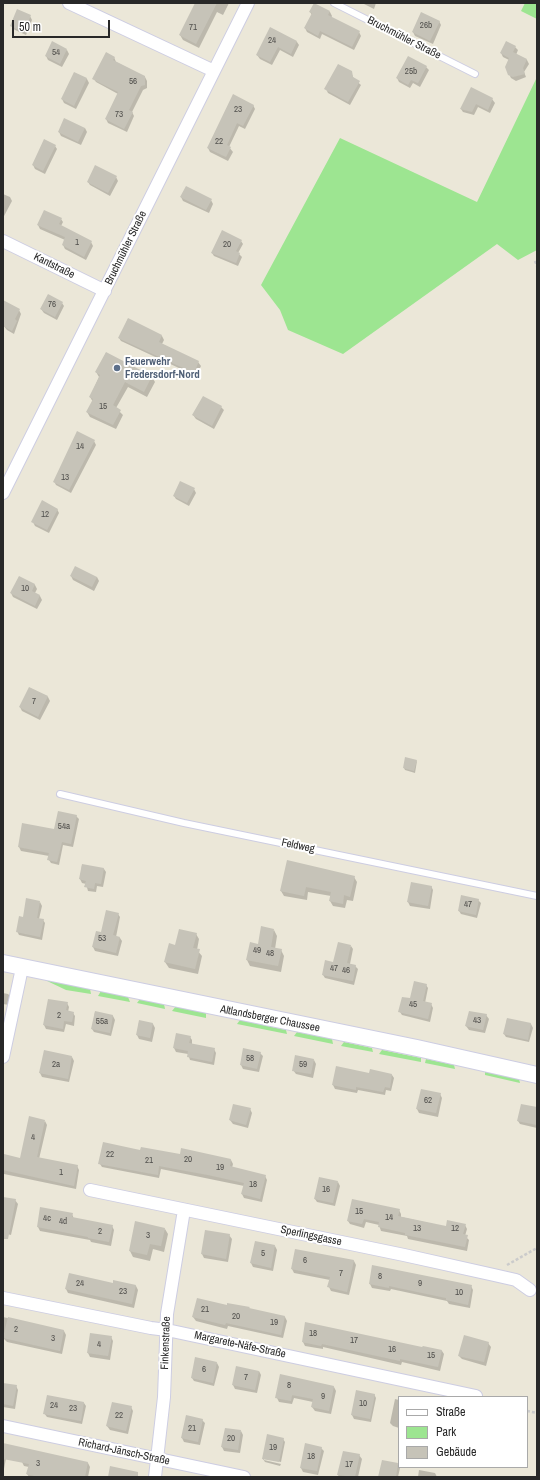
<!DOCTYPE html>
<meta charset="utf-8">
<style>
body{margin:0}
#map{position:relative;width:540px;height:1480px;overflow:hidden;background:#ebe7d8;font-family:"Archivo Narrow",sans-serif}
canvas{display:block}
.frame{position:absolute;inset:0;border:4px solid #282828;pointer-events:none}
.legend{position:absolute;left:398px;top:1396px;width:130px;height:72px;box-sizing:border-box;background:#fff;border:1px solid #a9a9a9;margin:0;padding:5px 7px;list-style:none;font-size:12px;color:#282828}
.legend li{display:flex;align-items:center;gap:8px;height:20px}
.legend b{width:20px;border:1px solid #a9a9a9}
.scale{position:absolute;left:12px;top:20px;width:98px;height:18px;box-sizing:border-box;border:2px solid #282828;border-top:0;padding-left:5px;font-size:12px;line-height:14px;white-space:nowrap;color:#282828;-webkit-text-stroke:3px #fff;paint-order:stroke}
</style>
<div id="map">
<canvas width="540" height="1480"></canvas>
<div class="frame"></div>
<ul class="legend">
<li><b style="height:5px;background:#fff"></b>Straße</li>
<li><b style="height:11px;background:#9de591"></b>Park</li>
<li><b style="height:11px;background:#c6c3b8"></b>Gebäude</li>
</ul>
<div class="scale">50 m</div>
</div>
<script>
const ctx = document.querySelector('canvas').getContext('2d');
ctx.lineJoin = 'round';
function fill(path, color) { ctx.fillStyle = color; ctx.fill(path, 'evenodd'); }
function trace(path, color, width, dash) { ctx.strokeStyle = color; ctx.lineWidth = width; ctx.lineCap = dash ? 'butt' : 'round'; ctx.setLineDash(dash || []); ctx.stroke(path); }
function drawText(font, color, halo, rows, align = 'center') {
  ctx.font = font + ' "Archivo Narrow",sans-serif'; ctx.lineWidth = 4; ctx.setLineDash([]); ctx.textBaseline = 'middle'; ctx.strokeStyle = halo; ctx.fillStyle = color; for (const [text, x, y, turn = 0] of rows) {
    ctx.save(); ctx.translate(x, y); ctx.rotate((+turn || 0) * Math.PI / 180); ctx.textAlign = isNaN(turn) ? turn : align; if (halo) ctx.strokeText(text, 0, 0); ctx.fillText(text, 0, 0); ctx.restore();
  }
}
fill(new Path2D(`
 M525,3h12v16l-16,-8z
 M537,77v173l-19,10 -21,-16 -154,110 -55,-24 -8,-20 -19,-25 79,-147 137,64z
 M45,980l45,9 1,5 -25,-4z
 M101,991l27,6 2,5 -32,-6z
 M140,999l24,5 1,5 -28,-6z
 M176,1006l30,7v5l-34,-7z
 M240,1020l46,10 1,4 -50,-10z
 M297,1032l35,7 1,5 -39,-8z
 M344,1042l28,6 1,4 -32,-6z
 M382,1050l39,8v4l-42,-8z
 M426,1059l28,6 1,4 -30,-6z
 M485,1071l34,8 1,4 -35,-8z`), '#9de591');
fill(new Path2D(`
 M199,3h30l-6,12 -6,-3 -18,36 -16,-8 -3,-5z
 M362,3h14l-2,6z
 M310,12h20l2,4 -1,2 28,14 2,4 -7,14 -32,-16 -2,5 -13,-7 -2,-4 7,-13z
 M30,16l2,4 -6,15 -13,-6 -2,-4z
 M439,21l2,4 -8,19 -18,-8 -2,-4z
 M271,29l26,13 2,3 -6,12 -13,-7 -8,15 -12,-6 -3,-4z
 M515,47l3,3 -2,5 11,5 2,4 -5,8 2,5 -10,4 -5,-3 -2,-4v-14l-6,-3 -2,-4z
 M67,50l2,4 -7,13 -14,-7 -2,-4z
 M114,57l2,5 29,15 2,4v7l-4,2 -11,22 2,4 -7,16 -19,-9 -2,-4 12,-25 -22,-12 -2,-3z
 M426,67l3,3 -9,17 -7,-4 -3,5 -11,-6 -2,-4z
 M351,72l3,7 7,6 -11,20 -22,-12 -2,-4z
 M75,73l12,6 2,4 -13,26 -12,-6 -2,-4z
 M471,89l21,10 3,4 -5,10 -12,-6 -4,8 -11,-3 -2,-3z
 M253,105l2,4 -10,20 -6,-3 -10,21 4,5 -5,9 -18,-9 -2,-4z
 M85,128l2,4 -6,13 -20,-9 -2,-4z
 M55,146l2,3 -12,25 -10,-5 -2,-4z
 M116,177l2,4 -8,15 -20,-11 -2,-3z
 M3,194l7,3 2,4 -9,17z
 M181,197l30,3 2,4 -4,9 -26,-12z
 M61,219l2,3 -2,4 30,16 2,4 -7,14 -21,-11 -2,-4 2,-5 -25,-11 -2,-4z
 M241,241l2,3 -5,9 4,4 -4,9 -24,-10 -2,-3z
 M3,301l16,9 2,4 -7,20 -7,-4 -4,-5z
 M62,303l2,3 -7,14 -13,-7 -3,-4z
 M128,319l34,17 2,4 -2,4 36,18 3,4 -5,10 -75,-35 -2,-3z
 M106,353l46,24 3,5 -8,15 -19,-10 -12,21 7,7 -7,14 -26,-12 -3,-5 6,-10 -3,-5 9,-20 -3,-5z
 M221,407l3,3 -10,19 -18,-10 -3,-4z
 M94,441l2,4 -25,48 -15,-8 -2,-4z
 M194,489l2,4 -7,13 -13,-7 -2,-3z
 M57,509l2,4 -10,20 -14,-7 -2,-4z
 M71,576l26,1 2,4 -5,10 -21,-11z
 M19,577l16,8 2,4 -2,4 5,3 2,4 -5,9 -24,-12 -2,-4z
 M30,688l18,9 2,4 -10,19 -18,-9 -2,-4z
 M417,761l-2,12 -10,-3 -1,-2z
 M76,816l3,3 -6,28 -10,-2 -4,20 -8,-2 -2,-3v-4l-28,-5 -2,-4 36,-17z
 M82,865l22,4 2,3 -3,15 -6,-1 -1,6 -8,-1 -2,-7 -4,-1 -2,-4z
 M354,877l3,5 -4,19 -6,-1 -2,8 -12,-2 -3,-5 1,-5 -23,-4 -1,8 -23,-4 -3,-5z
 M431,886l2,4 -3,19 -20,-3 -2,-4z
 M478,900l3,3 -4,15 -16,-4 -2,-3z
 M40,902l2,4 -3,13 4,1 2,3 -3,17 -23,-5 -2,-4 6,-13z
 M118,914l2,3 -4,20 4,1 2,3 -4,15 -23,-5 -2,-4 8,-14z
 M274,930l3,6 -2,13 6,1 3,6 -3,16 -31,-6 -3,-6z
 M196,934l3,5 -2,11 5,6 -4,18 -29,-6 -4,-6 11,-16z
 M351,946l2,3 -3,15 5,2 3,3 -4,16 -29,-7 -2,-3z
 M426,985l2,3 -3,15 6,1 2,4 -3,14 -28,-7 -2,-3z
 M3,993l5,1 3,3 -2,8 -6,-1z
 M49,1000l18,3 2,4 -1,5 5,1 2,3 -1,10 -8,-2 -2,8 -18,-3 -2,-4z
 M95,1012l18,4 2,4 -4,16 -17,-4 -2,-3z
 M486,1015l3,4 -4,14 -16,-3 -3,-4z
 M507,1019l24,5 2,4 -4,14 -23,-5 -2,-3z
 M139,1022l14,2 2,4 -3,14 -13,-3 -2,-4z
 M190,1037l2,3v5l22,4 2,4 -2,12 -24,-5 -2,-6 -12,-2 -2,-4z
 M244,1049l16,4 3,3 -4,16 -16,-3 -2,-4z
 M72,1057l2,4 -5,21 -27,-5 -2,-4z
 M314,1060l2,4 -3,14 -17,-4 -3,-4z
 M370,1074l22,1 2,3 -3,13 -5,-1 -1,5 -27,-5 -1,3 -22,-4 -2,-4z
 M440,1094l2,4 -4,19 -19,-4 -2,-4z
 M537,1108v20l-17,-4 -2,-3z
 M250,1109l2,4 -4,15 -15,-4 -3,-4z
 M45,1121l2,4 -8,34 38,7 2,4 -3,19 -72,-15 -1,-3 2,-15 15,3z
 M141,1151l90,9 2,4 -1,4 33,8 2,4 -5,22 -18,-4 -2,-4 2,-8 -83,-17 -2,9 -57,-11 -2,-3z
 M338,1182l2,4 -5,20 -18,-4 -2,-3z
 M3,1198l12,2 3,4 -7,31 -8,-2z
 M399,1210l2,4v3l46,10 18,-2 2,4 -2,7 4,4 -2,11 -59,-12 -1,-3 -26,-5 -2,-6 -13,-3 -2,6 -14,-4 -2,-3z
 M72,1214l2,5 38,7 2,4 -3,16 -20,-4 -1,-2 -50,-9 -2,-4z
 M165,1229l3,5 -4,18 -11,-3 -3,12 -17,-4 -3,-6z
 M206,1231l23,4 3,4 -4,23 -24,-4 -2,-4z
 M275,1246l2,4 -4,21 -20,-4 -2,-4z
 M354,1261l2,4 -7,30 -18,-4 -2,-4 1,-7 -36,-7 -2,-4z
 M373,1266l98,20 2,4 -3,18 -21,-4 -2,-3 -56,-12 -1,2 -18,-3 -2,-4z
 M113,1284l23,2 2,4 -4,18 -66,-15 -2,-4z
 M228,1306l21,2 1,2 35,7 2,4 -4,17 -55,-12 -1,3 -31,-8 -3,-4z
 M3,1317l61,14 2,4 -4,19 -55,-12 -4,-4z
 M111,1337l2,4 -3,19 -20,-3 -2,-4z
 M303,1342l120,6 19,3 2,3 -4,17 -38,-9 -1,3 -78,-18v2l-18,-3z
 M488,1343l3,4 -5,19 -24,-7 -3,-3z
 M217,1363l2,4 -5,19 -20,-5 -2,-3z
 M259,1371l2,4 -4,18 -22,-4 -2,-4z
 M3,1384l13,2 2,4 -3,19 -12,-2z
 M334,1387l2,4 -5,23 -16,-3 -3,-4 1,-5 -19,-4 -2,6 -13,-2 -2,-4z
 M374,1394l2,4 -5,24 -17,-3 -2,-4z
 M395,1399l4,1v28l-6,-2 -3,-3z
 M84,1403l2,3 -4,18 -35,-7 -3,-4z
 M131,1407l2,4 -5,23 -18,-4 -3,-4z
 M202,1420l3,3 -5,22 -16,-3 -2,-4z
 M241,1431l2,4 -3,18 -16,-2 -2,-4z
 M283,1439l2,3 -4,20 -17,-4v2l17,4 -1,2 -15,-4 -2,-3z
 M3,1444l5,4 -4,21h-1z
 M321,1448l3,3 -6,24 -15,-3 -2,-4z
 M344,1452l15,3 3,4 -4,18h-19l-1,-2z
 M22,1462l66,1 2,4 -2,10h-59l-2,-3 2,-7 -5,-1z
 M398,1464l2,4 -2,9h-19z
 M419,1470l16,3 2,4h-19z`), '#0003');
fill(new Path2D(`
 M195,3h22l-21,41 -17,-9z
 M314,3l16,8 -2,4 32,16 -8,16 -32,-16 -2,5 -14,-8 8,-15 -3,-1z
 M17,9l14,6 -7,17 -14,-6z
 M421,12l19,9 -10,20 -18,-9z
 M270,27l27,14 -6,13 -13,-7 -8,15 -14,-7z
 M52,41l15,8 -7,15 -15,-8z
 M506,41l10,5 -3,6 14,7 -4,9 2,6 -12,3 -5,-2 -3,-8 4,-9 -9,-5z
 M106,52l9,5 -2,3 32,16v9l-4,1 -12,24 4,2 -9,17 -19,-10 13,-27 -26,-13z
 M408,56l19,10 -9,17 -7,-3 -3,5 -12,-7z
 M338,64l14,7 1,6 7,4 -12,21 -24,-13z
 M74,72l13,6 -13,28 -13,-7z
 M471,87l22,11 -5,12 -12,-6 -4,8 -12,-3z
 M233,94l21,11 -11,21 -6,-3 -10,22 4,2 -5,10 -19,-9z
 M64,118l21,10 -7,14 -20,-10z
 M44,139l12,6 -13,26 -11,-6z
 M95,165l22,11 -9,17 -21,-11z
 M186,186l26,13 -6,11 -26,-13z
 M44,210l18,8 -3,6 33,17 -8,16 -22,-12 3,-8 -28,-12z
 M222,230l20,10 -6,11 4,2 -4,10 -25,-10z
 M48,294l15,8 -8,15 -15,-8z
 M3,300l17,9 -5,10 2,2 -5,10 -9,-5z
 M128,318l34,17 -3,7 40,19 -5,12 -76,-35z
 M106,352l46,24 -8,16 -19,-10 -12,23 8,5 -8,15 -27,-13 7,-13 -4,-2 11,-22 -5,-3z
 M203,396l19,10 -10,20 -20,-11z
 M77,431l18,9 -26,50 -16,-8z
 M180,481l15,7 -8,15 -14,-7z
 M42,500l16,9 -11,21 -16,-8z
 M75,566l22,11 -5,10 -22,-11z
 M19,576l16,8 -3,7 8,4 -5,11 -25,-13z
 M29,687l19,9 -10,21 -19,-10z
 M405,757l12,3 -3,11 -11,-3z
 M58,811l19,4 -6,29 -9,-2 -5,20 -10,-2 2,-7 -31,-6 4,-24 32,6z
 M287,860l68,16 -5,21 -6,-2 -1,9 -14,-3 2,-9 -25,-5 -2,9 -24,-5z
 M82,864l22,4 -3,16 -6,-1 -1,6 -10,-2 2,-6 -7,-2z
 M411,882l21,4 -4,20 -21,-4z
 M461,895l18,4 -3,16 -18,-4z
 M26,898l14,3 -3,17 7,1 -4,18 -24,-5 3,-16 4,1z
 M106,910l13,3 -6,22 7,2 -4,16 -24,-6 4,-16 5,1z
 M261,926l13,3 -3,18 11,2 -4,17 -32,-6 4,-18 8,2z
 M179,929l18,4 -4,15 7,1 -5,20 -31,-7 5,-19 6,2z
 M338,942l13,3 -4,18 9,2 -3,16 -31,-6 3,-15 8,2z
 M414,981l13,3 -4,17 9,2 -4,16 -30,-7 4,-15 8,1z
 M48,999l20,3 -2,8 8,2 -2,10 -8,-1 -1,8 -20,-4z
 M95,1011l18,4 -3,18 -19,-4z
 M469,1011l18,3 -4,16 -18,-4z
 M507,1018l24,5 -3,17 -25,-6z
 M139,1020l14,3 -3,15 -14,-3z
 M176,1033l15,3 -2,7 26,5 -3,14 -25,-5 1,-6 -15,-3z
 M243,1048l18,4 -4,17 -17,-4z
 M44,1050l28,6 -4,23 -29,-6z
 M295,1055l19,4 -3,15 -19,-3z
 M336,1066l33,7 1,-4 22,5 -2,14 -5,-1 -2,5 -27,-5v3l-24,-5z
 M421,1089l20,4 -5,20 -20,-4z
 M233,1104l18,4 -5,17 -17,-5z
 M521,1104l16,3v18l-20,-4z
 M29,1116l16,4 -8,37 41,8 -4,21 -71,-16 1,-16 16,4z
 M103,1142l37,8 1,-3 39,7 1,-6 50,11 -1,7 36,9 -6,24 -19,-5 3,-11 -36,-8 -49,-9 -1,9 -60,-11z
 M319,1177l19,4 -5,22 -19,-4z
 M3,1197l13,2 -8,40h-5z
 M352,1199l48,10 -2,7 48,10 1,-6 19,4 -3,10 5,1 -3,12 -60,-12v-2l-27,-6 1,-5 -15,-3 -2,5 -15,-3z
 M40,1207l33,6 -1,4 41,8 -4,17 -21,-4v-1l-51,-10z
 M135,1221l30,7 -4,18 -11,-2 -3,11 -18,-4z
 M205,1230l25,4 -4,25 -25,-5z
 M255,1241l20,4 -4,23 -21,-5z
 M295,1249l59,11 -7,32 -20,-5 3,-10 -39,-8z
 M372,1265l100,20 -4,20 -22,-5v-2l-57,-12v2l-20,-4z
 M69,1273l44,10v-3l23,5 -4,19 -67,-15z
 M197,1298l30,7v-2l23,4 -1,1 36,8 -4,19 -55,-12 -1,2 -33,-8z
 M8,1317l56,13 -4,21 -57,-13z
 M305,1322l117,25 1,-1 19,4 -4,17 -38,-8v2l-78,-17 -1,2 -19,-4z
 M90,1333l22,3 -4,20 -21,-3z
 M464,1335l25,7 -5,20 -26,-6z
 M195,1357l22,5 -4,21 -22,-5z
 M236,1366l23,5 -4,19 -23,-5z
 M280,1374l54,12 -5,25 -18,-4 2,-8 -21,-4 -1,6 -16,-3z
 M3,1383l14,2 -4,21 -10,-2z
 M356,1390l19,4 -5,25 -19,-4z
 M47,1395l37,7 -3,19 -38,-7z
 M112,1402l20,4 -6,25 -20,-5z
 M186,1415l17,4 -5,23 -17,-4z
 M225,1428l16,2 -3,20 -17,-3z
 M267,1434l17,4 -5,24 -17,-3z
 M3,1443l85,19 -3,15h-46l-13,-3 3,-10 -26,-5z
 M305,1443l17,4 -5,24 -17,-3z
 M343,1451l17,3 -5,23 -18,-2z
 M382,1460l16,3 -2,14h-18z
 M110,1466l28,6v5h-30z`), '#c6c3b8');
const service = new Path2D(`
 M334,3l141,71
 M60,794l124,29 353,73`);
const minor = new Path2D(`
 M69,3l145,68
 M3,241l102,50
 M3,493l245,-490
 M3,1057l19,-89
 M90,1190l314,65 90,20 22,5 14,10
 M3,1298l148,30 16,2 309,66
 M3,1426l241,51
 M155,1477l9,-80 3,-83 17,-104`);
const secondary = new Path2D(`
 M3,963l414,85 120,27`);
trace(service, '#cdcde2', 8);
trace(minor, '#cdcde2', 14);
trace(secondary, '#cdcde2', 18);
trace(new Path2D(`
 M535,261l2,5
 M507,1265l30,-17
 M527,1411l10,2`), '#cbcbcb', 2.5, [3, 2]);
trace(service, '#fff', 6);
trace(minor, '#fff', 12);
trace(secondary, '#fff', 16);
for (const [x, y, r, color] of [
 [117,368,4,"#5c6f8a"]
]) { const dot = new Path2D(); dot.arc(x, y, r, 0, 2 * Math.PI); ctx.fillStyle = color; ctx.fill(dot); trace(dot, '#fff', 1.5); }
drawText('9px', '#504f4c', null, [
 ["26b",426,26],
 ["71",193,28],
 ["24",272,41],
 ["54",56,53],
 ["25b",411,72],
 ["56",133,82],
 ["23",238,110],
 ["73",119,115],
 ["22",219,142],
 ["1",77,243],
 ["20",227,245],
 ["76",52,305],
 ["15",103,407],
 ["14",80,447],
 ["13",65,478],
 ["12",45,515],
 ["10",25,589],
 ["7",34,702],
 ["54a",64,827],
 ["47",468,905],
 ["53",102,939],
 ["49",257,951],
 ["48",270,954],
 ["47",334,969],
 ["46",346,971],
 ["45",413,1005],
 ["2",59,1016],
 ["43",477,1021],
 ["55a",102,1022],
 ["58",250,1059],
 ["2a",56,1065],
 ["59",303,1065],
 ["62",428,1101],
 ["4",33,1138],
 ["22",110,1155],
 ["20",188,1160],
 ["21",149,1161],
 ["19",220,1168],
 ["1",61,1173],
 ["18",253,1185],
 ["16",326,1190],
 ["15",359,1212],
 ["14",389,1218],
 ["4c",47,1219],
 ["4d",63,1222],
 ["13",417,1229],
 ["12",455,1229],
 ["2",100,1232],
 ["3",148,1236],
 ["5",263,1254],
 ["6",305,1261],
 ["7",341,1274],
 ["8",380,1277],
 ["24",80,1284],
 ["9",420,1284],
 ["23",123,1292],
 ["10",459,1293],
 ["21",205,1310],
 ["20",236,1317],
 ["19",274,1323],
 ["2",16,1330],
 ["18",313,1334],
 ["3",53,1339],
 ["17",354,1341],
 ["4",99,1345],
 ["16",392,1350],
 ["15",431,1356],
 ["6",204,1370],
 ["7",246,1378],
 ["8",289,1386],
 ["9",323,1397],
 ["10",363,1404],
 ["24",54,1406],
 ["23",73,1409],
 ["22",119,1416],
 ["21",192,1429],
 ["20",231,1439],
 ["19",273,1448],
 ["18",311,1457],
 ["3",38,1464],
 ["17",349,1465]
]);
drawText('11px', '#282828', '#fff', [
 ["Bruchmühler Straße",404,38,27],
 ["Bruchmühler Straße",126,248,-64],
 ["Kantstraße",54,266,26],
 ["Feldweg",298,846,12],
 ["Altlandsberger Chaussee",270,1019,11],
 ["Sperlingsgasse",311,1236,12],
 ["Finkenstraße",166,1343,-88],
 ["Margarete-Näfe-Straße",240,1345,12],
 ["Richard-Jänsch-Straße",124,1452,12]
]);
drawText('bold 11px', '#4e5e75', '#fff', [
 ["Feuerwehr",125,362],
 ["Fredersdorf-Nord",125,375]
], 'left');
</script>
